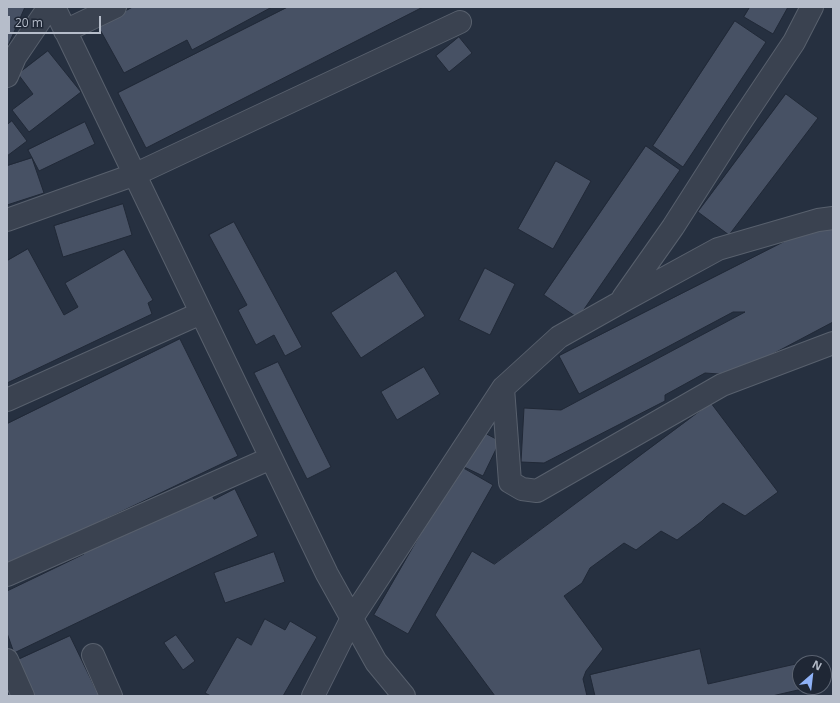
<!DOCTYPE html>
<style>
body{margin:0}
#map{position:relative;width:840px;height:703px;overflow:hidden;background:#263040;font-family:"Open Sans",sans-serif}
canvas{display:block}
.frame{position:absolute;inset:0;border:8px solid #b6bdca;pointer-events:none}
.north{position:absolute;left:792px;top:655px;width:40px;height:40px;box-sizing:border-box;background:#1f2735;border:1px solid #5b6371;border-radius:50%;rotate:28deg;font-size:11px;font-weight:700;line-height:16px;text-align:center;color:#b6bdca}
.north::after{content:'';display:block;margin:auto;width:14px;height:18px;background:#8fb2f7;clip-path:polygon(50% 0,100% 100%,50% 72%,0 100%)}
.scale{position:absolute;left:8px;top:16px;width:93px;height:18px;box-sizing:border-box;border:2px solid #b6bdca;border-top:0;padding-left:5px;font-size:12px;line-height:14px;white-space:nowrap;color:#b6bdca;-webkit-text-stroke:3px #1f2735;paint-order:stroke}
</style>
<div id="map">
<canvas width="840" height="703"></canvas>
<div class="frame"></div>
<div class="north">N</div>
<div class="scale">20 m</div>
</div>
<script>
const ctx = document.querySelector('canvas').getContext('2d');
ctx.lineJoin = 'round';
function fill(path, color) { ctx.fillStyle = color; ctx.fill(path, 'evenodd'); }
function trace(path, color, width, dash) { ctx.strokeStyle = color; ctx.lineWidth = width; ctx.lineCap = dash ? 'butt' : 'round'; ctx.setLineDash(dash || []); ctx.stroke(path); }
const building = new Path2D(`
 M7,7h18l-18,41z
 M133,7h139l-80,43 -5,-10 -63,33 -26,-47z
 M288,7h135l-277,141 -28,-55z
 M750,7h38l-15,27 -29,-17z
 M735,21l31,21 -83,125 -30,-21z
 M459,37l13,16 -23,19 -13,-16z
 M48,51l33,41 -52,40 -17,-22 21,-16 -15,-20z
 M786,94l32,24 -89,117 -31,-23z
 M12,121l15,20 -20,15v-31z
 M85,122l10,22 -56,27 -11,-21z
 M646,146l34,24 -102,148 -34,-23z
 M32,158l12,35 -37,12v-39z
 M556,161l35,20 -38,68 -35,-20z
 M123,204l9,31 -69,22 -9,-31z
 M234,222l68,125 -17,9 -11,-21 -18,10 -18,-35 9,-5 -38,-70z
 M819,224h14v98l-100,53 -28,-2 -40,22v6l-121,62 -23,-1 3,-54 37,2 184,-98h-12l-154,82 -20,-38z
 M28,249l36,66 14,-8 -13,-24 59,-34 29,51 -5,3 4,11 -145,69v-122z
 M485,268l30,16 -25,51 -31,-15z
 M396,271l29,45 -64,42 -30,-45z
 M180,339l58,117 -231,110v-142z
 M278,362l53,105 -24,12 -53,-106z
 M424,367l16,27 -43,26 -16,-28z
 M711,403l67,89 -33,24 -22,-13 -17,14 -4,4 -25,19 -16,-9 -25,19 -12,-7 -34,25 -8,15 -18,13 39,53 -17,22 -3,8 4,17h-92l-60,-81 37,-64 22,13z
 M479,430l21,11 -17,35 -21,-10z
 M460,466l33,19 -85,149 -34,-19z
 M235,489l23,47 -244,117 -7,-20v-42l77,-37 -3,-5 128,-59 5,9z
 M274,552l11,30 -60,21 -11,-30z
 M265,619l20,11 5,-9 27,16 -34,59h-72l-6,-3 32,-56 14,8z
 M176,635l19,26 -12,9 -19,-27z
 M70,636l29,60h-72l-16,-33z
 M700,649l8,35 92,-21v24h11l-39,9h-177l-5,-21z`);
fill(building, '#475164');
trace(building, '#212937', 1);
const minor = new Path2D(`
 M54,7l273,567 49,88 28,34
 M65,31l50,-24
 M7,76l8,-19 34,-50
 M7,220l129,-46 324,-152
 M623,298l50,-71 62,-97 59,-88 18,-35
 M503,388l56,-51 62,-35 97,-53 100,-29 15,-2
 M7,400l194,-87
 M7,575l264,-117
 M93,655l18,41
 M7,660l16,36
 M313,696l39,-78 151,-230 7,94 12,7 15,2 185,-106 111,-42`);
trace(minor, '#58606d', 24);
trace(minor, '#3a4250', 22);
</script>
